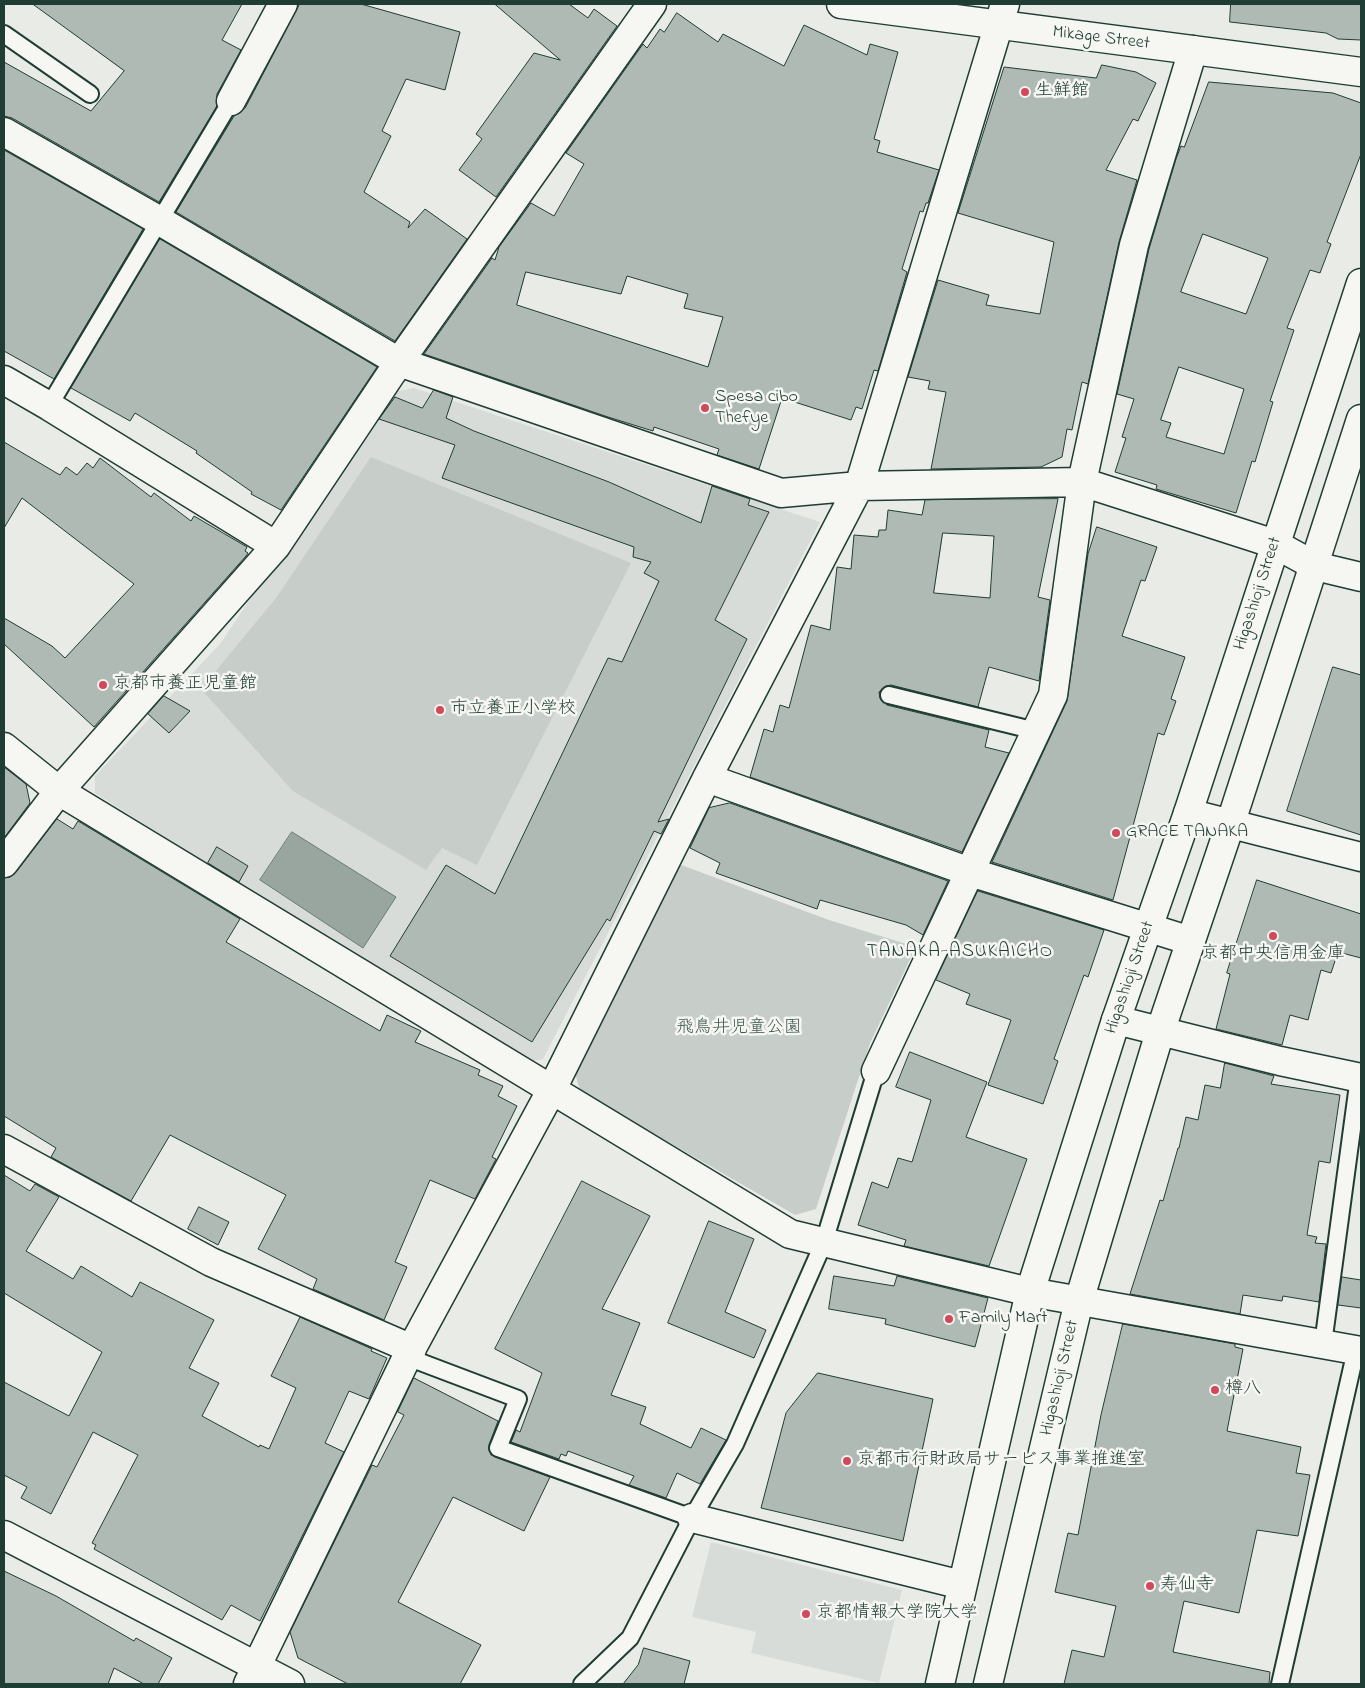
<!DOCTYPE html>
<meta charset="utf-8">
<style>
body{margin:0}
#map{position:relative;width:1365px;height:1688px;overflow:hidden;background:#e9ebe7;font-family:"Indie Flower",sans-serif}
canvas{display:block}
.frame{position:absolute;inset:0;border:5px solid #1f3d34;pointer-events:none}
</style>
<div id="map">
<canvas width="1365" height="1688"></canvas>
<div class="frame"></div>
</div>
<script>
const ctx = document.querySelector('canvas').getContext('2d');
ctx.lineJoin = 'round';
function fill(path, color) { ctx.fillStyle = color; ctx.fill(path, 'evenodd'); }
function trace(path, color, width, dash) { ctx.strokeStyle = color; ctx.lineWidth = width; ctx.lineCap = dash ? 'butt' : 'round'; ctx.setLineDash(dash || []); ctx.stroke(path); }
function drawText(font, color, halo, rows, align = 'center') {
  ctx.font = font + ' "Indie Flower","Klee One",sans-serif'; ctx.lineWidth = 5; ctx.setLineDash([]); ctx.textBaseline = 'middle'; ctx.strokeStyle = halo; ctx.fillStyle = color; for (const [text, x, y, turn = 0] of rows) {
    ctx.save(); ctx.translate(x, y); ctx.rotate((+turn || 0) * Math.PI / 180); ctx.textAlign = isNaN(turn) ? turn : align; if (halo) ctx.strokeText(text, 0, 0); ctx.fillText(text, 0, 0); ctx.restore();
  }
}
fill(new Path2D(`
 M414,388l406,134 -277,537 -20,4 -428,-270v-17l125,-132 169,-251z
 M711,1542l191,48 -23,93 -128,-30 5,-21 -64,-15z`), '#d8dcd8');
fill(new Path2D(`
 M371,457l260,106 -154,302 -35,-17 -16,22 -133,-79 -92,-102 75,-91z
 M676,863l153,57 87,27 -46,96 -54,166 -21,6 -215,-124 -6,-22z`), '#c7cec9');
const water = new Path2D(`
 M292,832l104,65 -33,51 -103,-68z`);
fill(water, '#99a6a0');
trace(water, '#687c75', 1);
const building = new Path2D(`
 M33,4h209l-20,36 19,10 -24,44v12l-58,96 -147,-84 -8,-2v-54l87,49 33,-40z
 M300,4h61l99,28 -15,58 -39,-11 -24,52 9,5 -27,56 46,30 -2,6 17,-19 42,30 -72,102 -219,-129 58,-96 11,-8z
 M495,4h74l19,14 6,-9 23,17 -121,171 -37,-27 23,-31 -6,-5 58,-81 26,7z
 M1231,4h130v36l-23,-1 -12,-6 -96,-11z
 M677,13l41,29 5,-8 61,32 20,-41 63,30 3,-11 28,8 -24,87 6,2 -3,11 62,18 -11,33h-2l-3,9 -3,-1 -18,58 5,3 -29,99 -4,-1 -12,39 -6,-2 -5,13 -69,-22 -23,71 -42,-14 2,-6 -65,-22 -1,4 -45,-14 -184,-63 68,-96 3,2 4,-13 32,-44 23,13 30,-52 -18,-11 77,-109 4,4 13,-19 4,3zM526,272l95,22 6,-18 61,18 -4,14 39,9 -15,50 -191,-62z
 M1102,65l34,7 20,11 -18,38 -5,-2 -27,51 31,10 -18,62 -31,142 -6,-2 -10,48 -5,-1 -5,28 -21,10 -110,2 15,-77 -18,-3 2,-8 -22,-4 30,-97 51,15 -3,10 54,9 14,-72 -96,-29 46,-146 92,11z
 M1209,82l124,11 28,10v51l-34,88 4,2 -11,29 -10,-3 -23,58 7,2 -24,71 3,1 -18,60 -3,-1 -16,52 -80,-24 1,-4 -42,-13 11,-34 -4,-1 12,-38 -17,-5 32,-145 27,-90 5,-13 3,1zM1203,234l65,24 -22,56 -65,-22zM1179,367l65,22 -20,65 -58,-17 5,-14 -10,-3z
 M4,150l139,79 -89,150 -50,-28z
 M160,239l217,128 -96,143 -30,-16 1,-2 -56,-39 1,-2 -62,-38 -5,8 -59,-33z
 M434,390l19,7 -7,21 28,13 135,51 92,41 11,-37 38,13 -2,6 21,7 -54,108 32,19 -89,183 11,-3 -8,15 -7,-3 -44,90 -3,-2 -75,123 -142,-86 56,-91 49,29 113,-236 14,4 37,-81 -15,-8 7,-11 -18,-5 1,-10 -192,-69 13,-33 -76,-26 16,-22 27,11z
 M4,442l56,33 6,-8 11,8 10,-12 6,5 7,-10 51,39 3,-4 37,28 3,-5 53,31 -2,4 3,2 -2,3 -152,171 -90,-83v-26l48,28 13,12 69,-74 -112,-86 -18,30z
 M1058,499l-20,98 12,3 -11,81 -50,-14 -11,40 -87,-22 -5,1 -7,6 1,6 7,7 102,25 -4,17 24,6 -47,99 -212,-75 14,-48 9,3 7,-27 9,3 22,-83 19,5 7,-63 14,2 3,-34 24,2 1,-7h7l2,-20 34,5 3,-15zM943,533l51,3 -4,62 -56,-5z
 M1097,527l60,20 -12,34 -4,-1 -19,56 63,21 -14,42 5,2 -12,34 -6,-2 -45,167 -121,-38 75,-161 21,-147z
 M1333,667l28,8v160l-74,-24z
 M164,696l26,15 -21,22 -21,-19z
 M4,767l22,17 4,19 -26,35z
 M730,803l218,78 -25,54 -17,-10 -86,-25 -3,9 -101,-36 4,-10 -30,-15 19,-40z
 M57,819l16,10 5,-8 162,98 -14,23 154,89 7,-16 34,16 -6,11 65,28 -2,5 25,11 -5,10 19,10 -25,51 4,2 -21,40 -45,-19 -35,82 12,5 -23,53 -71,-31 4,-10 -59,-30 28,-54 -116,-60 -39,66 -80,-44 5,-9 -52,-32v-238l6,-1 6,-5z
 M217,847l31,19 -9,16 -31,-19z
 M1257,880l104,34v44l-23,-6 -7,21 -10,-3 -13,50 -18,-5 -8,30 -66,-16 14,-55 -3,-1z
 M978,891l126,39 -16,47 -4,-2 -30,84 4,2 -15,43 -55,-19 23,-65 -45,-16 4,-10 -34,-14z
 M910,1052l77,30 -21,55 61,22 -38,107 -85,-20 2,-6 -48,-15 14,-43 16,6 10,-30 14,4 19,-62 -35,-13z
 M1225,1063l49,13 -3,8 69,11 -10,68 -11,-2 -12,74 10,2 -2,6 11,1 -7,58 -36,-6 -1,5 -39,-6 -3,19 -110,-20 30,-94 3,1 15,-53h1l7,-31 12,3 7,-35 15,3z
 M4,1175l26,16 5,-7 24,13 -33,54 47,28 8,-13 51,31 8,-15 74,38 -25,48 30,15 -17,33 57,31 1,-2 9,4 27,-61 -25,-12 29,-59 72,32 -1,2 16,7 -18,41 -20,-8 -24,52 19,9 -84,169 -29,-16 -9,15 -128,-71 2,-4 -4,-2 46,-88 -45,-23 -42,82 -30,-16 6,-11 -23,-12v-93l65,34 33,-64 -98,-59z
 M582,1181l68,35 -48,93 38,14 -29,72 35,12 -6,17 51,24 10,-20 25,12 -26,44 -23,-11 -11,25 -37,-13 5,-9 -66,-25 -2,5 -5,-2 -2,5 -48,-17 5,-12 4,2 22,-59 -47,-24z
 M199,1207l30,15 -11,23 -30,-16z
 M709,1221l45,18 -29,73 41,18 -12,28 -86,-35z
 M834,1276l60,10 3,-10 91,22 -13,49 -90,-23 1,-5 -57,-10z
 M1342,1277l19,3v28l-23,-3z
 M1123,1324l112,20v3l8,2 -16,82 74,16 -5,26 14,2 -12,61 -41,-6 -18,83 -55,-12 -11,51 97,20 -1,12h-205l8,-34 32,7 12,-51 -61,-14 13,-59 10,2 23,-120z
 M818,1373l115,26 -30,142 -142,-33 25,-95z
 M414,1378l84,43 -9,24 2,10 59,22 -26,54 -71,-34 -55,105 83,43 -21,39h-112l-50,-26 -8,-26 82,-167 5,2 27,-52 -6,-3z
 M4,1571l52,25 78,45 2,-3 36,20 -14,26h-14l-30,-16 -6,16h-104z
 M644,1648l46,13 -6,23h-61l15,-19z`);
fill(building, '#b0bab5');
trace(building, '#1f3d34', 1);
const service = new Path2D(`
 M4,34l86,60
 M49,406l182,-305
 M889,695l147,36
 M1323,1344l36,-267
 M407,1357l111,42 -20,49 194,70
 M582,1684l48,-46 62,-120 43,-74 89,-202 52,-171
 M1280,1684l76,-334`);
const minor = new Path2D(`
 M231,101l52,-97
 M4,132l156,89 239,141 382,131 78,-7 223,-4 193,62 40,22 46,11
 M4,380l45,26 227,140
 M4,747l55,44 731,443 240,58 331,59
 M707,778l263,94 221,69
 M1188,813l173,44
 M4,863l55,-72 217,-245 123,-184 253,-358
 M1116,1020l164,41 81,17
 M876,1071l177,-376 29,-213 52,-237 59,-195
 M4,1149l207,113 201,87
 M692,1518l270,67
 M248,1684l159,-327 144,-266 156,-313 152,-292 146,-482`);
const tertiary = new Path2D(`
 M4,1535l286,149`);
const primary = new Path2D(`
 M841,4l520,68
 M940,1684l90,-392 86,-272 72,-207 173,-530
 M988,1684l91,-383 81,-269 70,-207 131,-406`);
trace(service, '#1f3d34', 20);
trace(minor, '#1f3d34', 31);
trace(tertiary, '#1f3d34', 31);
trace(primary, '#1f3d34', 31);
trace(service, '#f6f6f2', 16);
trace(minor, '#f6f6f2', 28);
trace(tertiary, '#f6f6f2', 28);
trace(primary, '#f6f6f2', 28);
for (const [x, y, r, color] of [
 [1025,92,5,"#d1495b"],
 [705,408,5,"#d1495b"],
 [103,685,5,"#d1495b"],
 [440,710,5,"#d1495b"],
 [1116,833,5,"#d1495b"],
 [1273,936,5,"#d1495b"],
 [949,1319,5,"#d1495b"],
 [1215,1390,5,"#d1495b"],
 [847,1461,5,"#d1495b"],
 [1150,1586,5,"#d1495b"],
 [806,1614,5,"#d1495b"]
]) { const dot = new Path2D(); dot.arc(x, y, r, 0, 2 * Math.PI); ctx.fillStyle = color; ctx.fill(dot); trace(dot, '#f6f6f2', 2); }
drawText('18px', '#1f3d34', '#f6f6f2', [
 ["Mikage Street",1101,39,7],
 ["Higashioji Street",1259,594,-72],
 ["Higashioji Street",1131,978,-71],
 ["Higashioji Street",1061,1378,-77]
]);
drawText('18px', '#1f3d34', '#f6f6f2', [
 ["生鮮館",1035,92],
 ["Spesa cibo",715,398],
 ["Thefye",715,419],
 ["京都市養正児童館",113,685],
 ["市立養正小学校",450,710],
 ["GRACE TANAKA",1126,833],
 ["京都中央信用金庫",1273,955,"center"],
 ["Family Mart",959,1319],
 ["樽八",1225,1390],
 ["京都市行財政局サービス事業推進室",857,1461],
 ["寿仙寺",1160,1586],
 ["京都情報大学院大学",816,1614]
], 'left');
drawText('18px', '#415a52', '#f6f6f2', [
 ["飛鳥井児童公園",739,1029]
]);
ctx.letterSpacing = '1px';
drawText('19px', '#1f3d34', '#f6f6f2', [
 ["TANAKA-ASUKAICHO",960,953]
]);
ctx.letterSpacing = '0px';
</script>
